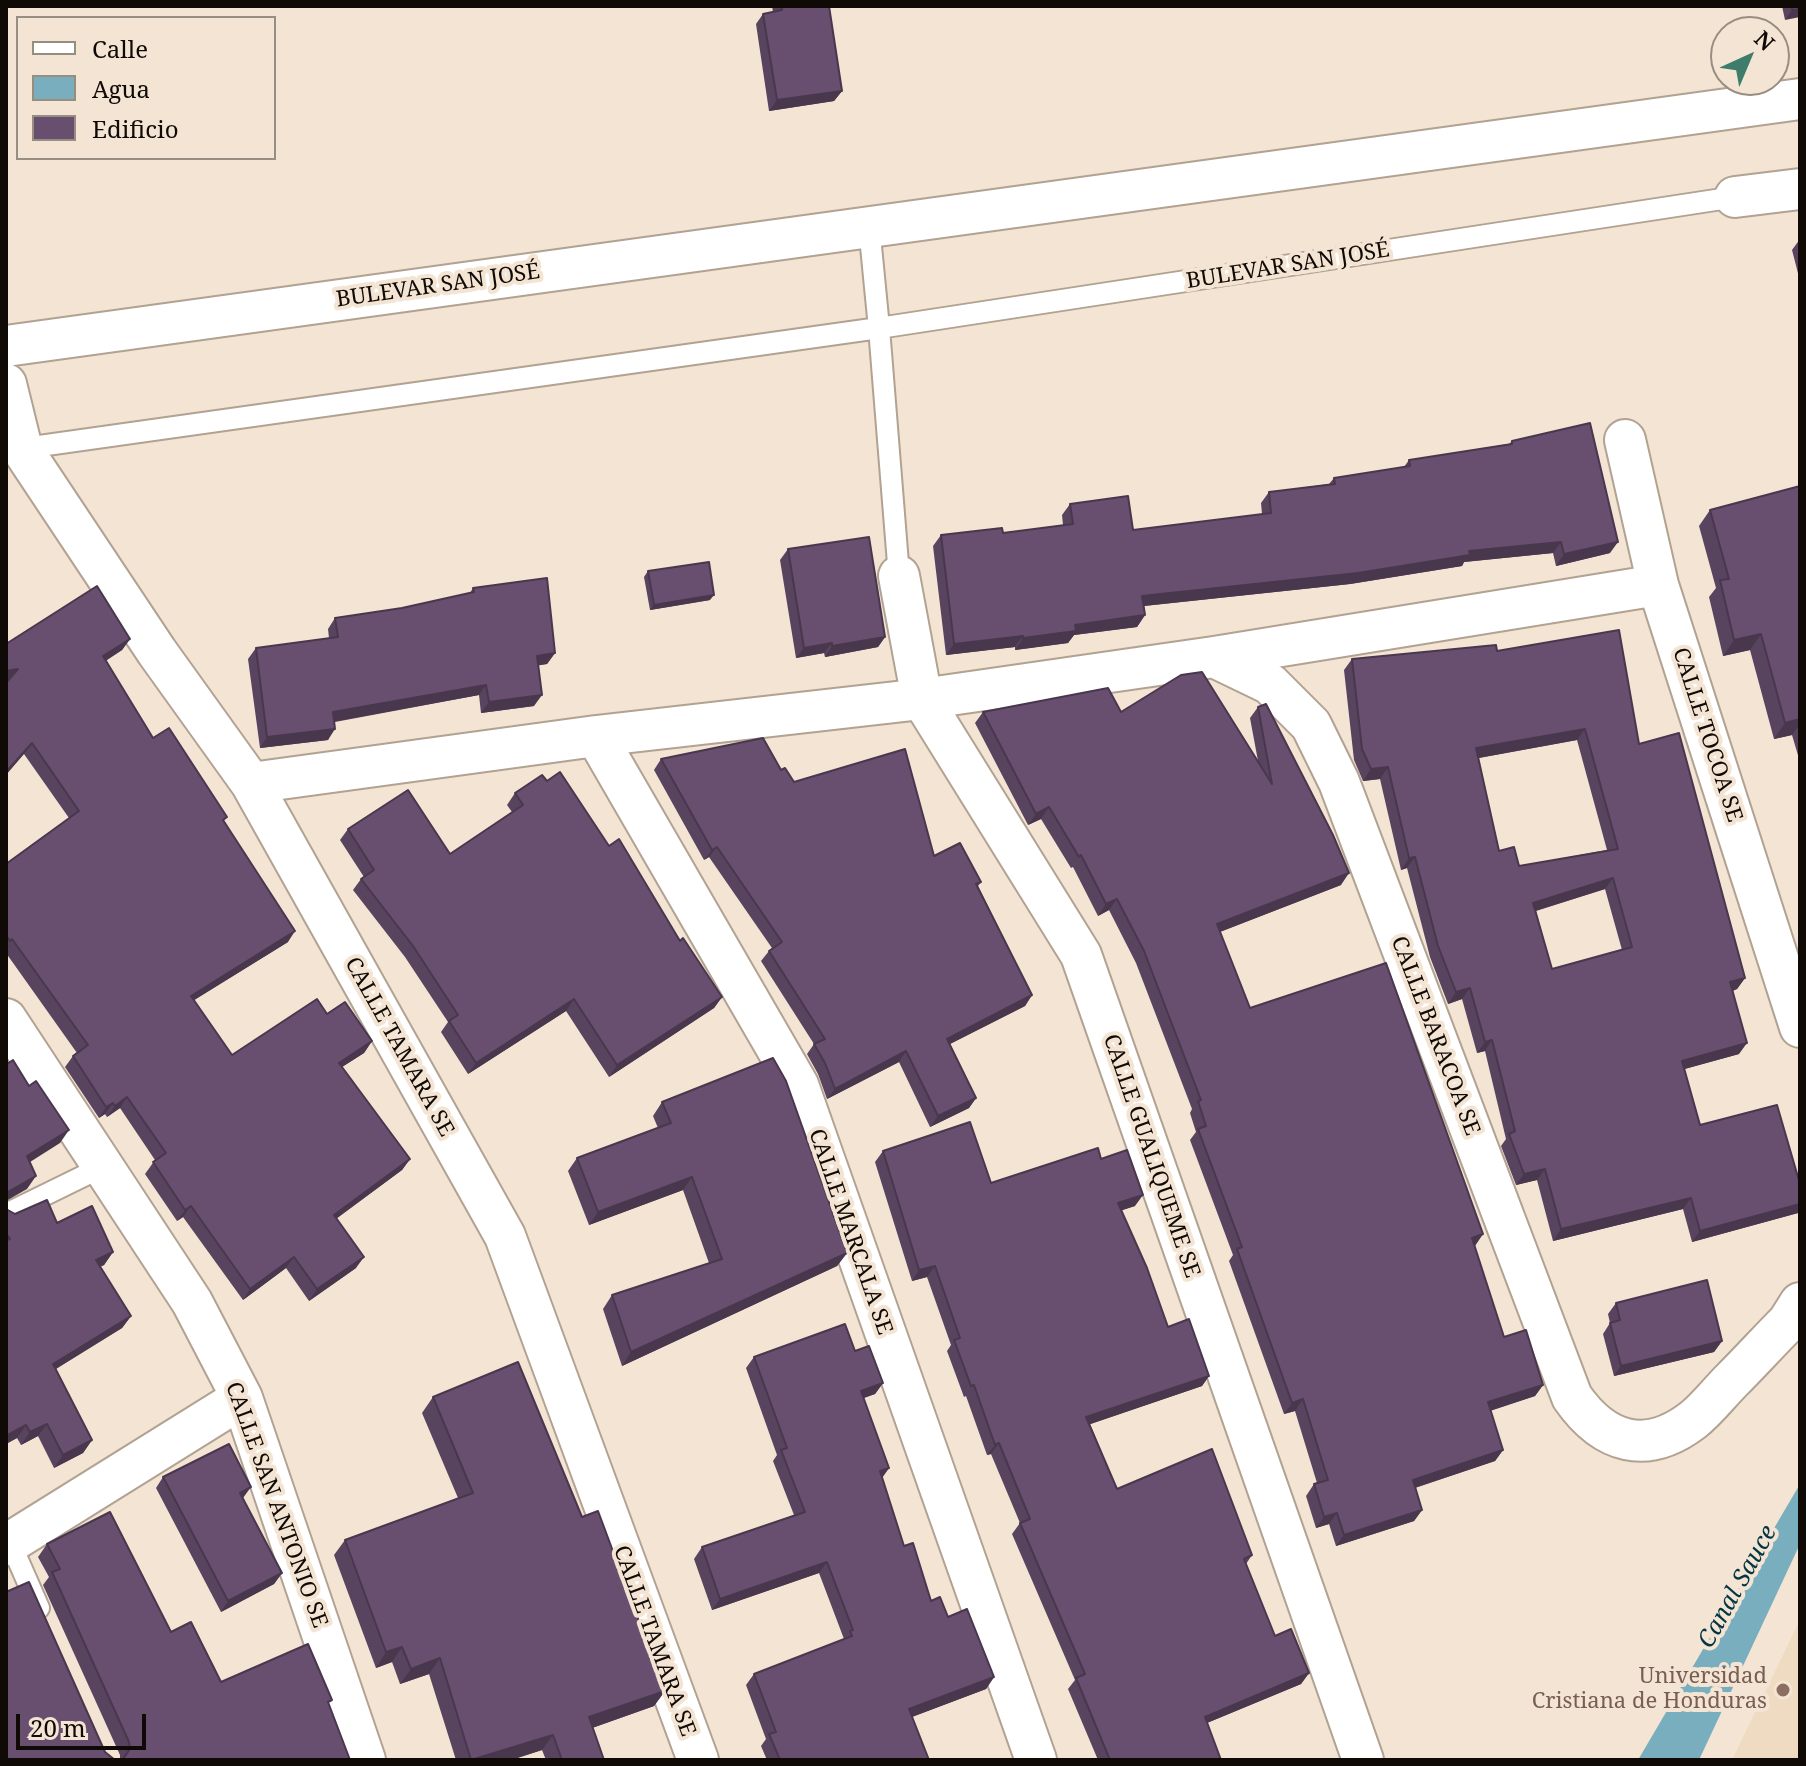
<!DOCTYPE html>
<meta charset="utf-8">
<style>
body{margin:0}
#map{position:relative;width:1806px;height:1766px;overflow:hidden;background:#f4e4d3;font-family:"Noto Serif",serif}
canvas{display:block}
.frame{position:absolute;inset:0;border:8px solid #0f0a05;pointer-events:none}
.legend{position:absolute;left:16px;top:16px;width:260px;height:144px;box-sizing:border-box;background:#f4e4d3;border:2px solid #988d81;margin:0;padding:10px 14px;list-style:none;font-size:24px;color:#0f0a05}
.legend li{display:flex;align-items:center;gap:16px;height:40px}
.legend b{width:40px;border:2px solid #988d81}
.north{position:absolute;left:1710px;top:16px;width:80px;height:80px;box-sizing:border-box;background:#f4e4d3;border:2px solid #988d81;border-radius:50%;rotate:44deg;font-size:22px;font-weight:700;line-height:32px;text-align:center;color:#0f0a05}
.north::after{content:'';display:block;margin:auto;width:28px;height:36px;background:#3e7d6b;clip-path:polygon(50% 0,100% 100%,50% 72%,0 100%)}
.scale{position:absolute;left:16px;top:1714px;width:130px;height:36px;box-sizing:border-box;border:4px solid #0f0a05;border-top:0;padding-left:10px;font-size:24px;line-height:28px;white-space:nowrap;color:#0f0a05;-webkit-text-stroke:6px #f4e4d3;paint-order:stroke}
</style>
<div id="map">
<canvas width="1806" height="1766"></canvas>
<div class="frame"></div>
<ul class="legend">
<li><b style="height:10px;background:#fff"></b>Calle</li>
<li><b style="height:22px;background:#79aebe"></b>Agua</li>
<li><b style="height:22px;background:#684f70"></b>Edificio</li>
</ul>
<div class="north">N</div>
<div class="scale">20 m</div>
</div>
<script>
const ctx = document.querySelector('canvas').getContext('2d');
ctx.lineJoin = 'round';
function fill(path, color) { ctx.fillStyle = color; ctx.fill(path, 'evenodd'); }
function trace(path, color, width, dash) { ctx.strokeStyle = color; ctx.lineWidth = width; ctx.lineCap = dash ? 'butt' : 'round'; ctx.setLineDash(dash || []); ctx.stroke(path); }
function drawText(font, color, halo, rows, align = 'center') {
  ctx.font = font + ' "Noto Serif",serif'; ctx.lineWidth = 8; ctx.setLineDash([]); ctx.textBaseline = 'middle'; ctx.strokeStyle = halo; ctx.fillStyle = color; for (const [text, x, y, turn = 0] of rows) {
    ctx.save(); ctx.translate(x, y); ctx.rotate((+turn || 0) * Math.PI / 180); ctx.textAlign = isNaN(turn) ? turn : align; if (halo) ctx.strokeText(text, 0, 0); ctx.fillText(text, 0, 0); ctx.restore();
  }
}
fill(new Path2D(`
 M1800,1620v140h-68z`), '#efdac2');
fill(new Path2D(`
 M1800,1484v60l-101,216h-61z`), '#79aebe');
const lane = new Path2D(`
 M869,226l10,102 856,-131
 M18,449l861,-121 20,248
 M6,1214l96,-47
 M10,1542l29,66`);
const street = new Path2D(`
 M1735,197l65,-8
 M6,346l1794,-247
 M6,384l16,65 135,203 94,131 254,453 193,524
 M1625,440l33,145 142,442
 M899,576l23,123 159,256 282,805
 M1214,657l56,27 41,41 28,57 233,615c32,46 74,59 121,23 14,-11 26,-27 39,-40 19,-19 37,-39 56,-58l12,-19
 M596,736l202,349 238,675
 M251,783l345,-47 326,-37 292,-42 444,-72
 M6,1019l186,283 50,96 123,362
 M6,1545l236,-147`);
trace(lane, '#b1a292', 24);
trace(street, '#b1a292', 44);
trace(lane, '#fff', 20);
trace(street, '#fff', 40);
fill(new Path2D(`
 M772,6h57l13,85 -8,10 -65,10 -13,-87 7,-10 10,-2z
 M1782,6h18l-15,14z
 M1800,239v42l-8,-31z
 M1512,441l98,112 -54,13 -3,-13 -89,9 -2,4 -112,18 -206,22 1,9 -8,12 -63,8 -6,8 -53,7v-3l-69,8 -13,-109 8,-11 62,-2 60,-8 -1,-10 8,-11 63,26 129,-16 -1,-11 8,-11 60,-8 5,-6 70,-11 5,-7 100,-16z
 M1800,486v276l-8,-27 -18,4 -24,-89 -27,6 -14,-59 7,-9 -17,-62 11,-16z
 M788,549l97,88 -7,10 -53,10 -1,-4 -28,5 -16,-98z
 M648,571l62,29 -60,10 -6,-33z
 M473,588l82,65 -8,11 -9,1 -4,41 -53,7 -2,-18 -144,27 -7,18 -68,8 -12,-89 8,-11 73,-10 -1,-9 7,-11 67,-10 68,-15z
 M130,639l-8,11 -17,11 48,77 71,83 64,121 -94,58 38,55 95,-41 45,27 -8,12 -22,14 68,92 -8,11 -66,49 20,49 -47,33 -23,-33 -43,32 -60,-83 -6,4 -32,-47 10,-14 -35,-52 -13,9 -2,-3 -6,4 -34,-51 8,-11 4,-3 -71,-100v-89l63,-46 -45,-64 -18,-71z
 M1497,651l142,93 106,234 -8,11 -4,2 6,63 -55,15 16,56 100,79v6l-2,3 -106,29 -9,-33 -130,32 -16,-61 -21,5 -15,-39 5,-7 -21,-88 -8,2 -15,-54 -14,5 -18,-47 -23,-89 -6,2 -21,-91 -17,2 -9,-21 -10,-90 8,-11zM1577,740l30,110 -88,16 -20,-15 -21,-93zM1605,889l17,61 -70,19 -16,-58z
 M1258,707l83,178 -121,47 30,76 233,226 -9,12 30,91 39,48 -8,11 -45,15 13,39 -8,11 -80,27 7,22 -8,11 -78,25 -7,-22 -13,4 -10,-32 8,-12 3,-1 -22,-72 -11,3 -55,-153 4,-6 -43,-115 6,-8 -6,-19 2,-4 -56,-146 -27,-53 -11,6 -25,-49 -2,1 -30,-49 -13,6 -53,-102 8,-11h138l137,49 -8,-43z
 M661,759l120,11 13,12 140,74 47,26 -3,4 54,109 -7,11 -75,38 26,54 -7,10 -39,19 -31,-65 -72,37 -9,-25 -11,-20 7,-10 -53,-83 8,-10 3,-3 -63,-91 -5,3 -50,-90z
 M547,781l62,65 113,151 -8,11 -105,69 -43,-66 -98,63 -27,-42 7,-10 -43,-65 -52,-67 8,-11 3,-2 -24,-37 8,-11 102,25 62,-42 -5,-7 8,-12z
 M662,1102l185,151 -10,13 -215,100 -19,-57 9,-14 97,-32 -26,-73 -94,35 -21,-54 9,-13 81,-30 -5,-12z
 M883,1151l108,32 110,-24 34,47 -14,4 47,117 41,49 -7,10 -112,38 27,65 135,66 -6,9 29,72 34,37 -8,11 -94,39 14,37h-123l-30,-71 7,-9 -63,-146 8,-11 -29,-69 -4,1 -21,-59 -2,1 -17,-46 4,-6 -24,-68 -15,4 -37,-119z
 M6,1209l9,5 42,9 56,29 -9,13 -4,2 31,49 -9,12 -66,41 36,71 -9,13 -29,15 -16,-32 -17,9 -4,-7 -11,6z
 M1616,1303l106,38 -8,11 -100,24 -11,-42 7,-11 -2,-9z
 M855,1351l28,32 -8,11 -12,4 26,70 -7,10 22,68 27,55 17,16 46,60 -8,12 -74,28 17,43h-162l-6,-14 5,-7 -20,-54 8,-11 90,-35 -25,-66 -107,37 -18,-51 8,-12 92,-32 -21,-54 4,-6 -31,-87 8,-11z
 M433,1397l149,120 83,174 -11,15 -62,22 12,32h-58l-4,-10 -31,10h-55l-27,-86 -29,10 -8,-22 -16,6 -42,-113 11,-15 113,-42 -36,-85z
 M163,1477l119,96 -8,11 -53,28 -65,-124z
 M47,1544l124,88 50,50 108,23 21,55h-344l99,-8 10,8 5,-1v-4l-77,-170 6,-8 -11,-20z`), '#594460');
fill(new Path2D(`
 M1800,9v8l-15,3 7,-10z
 M842,91l-8,10 -65,10 8,-11z
 M1561,542l-8,11 -89,9 -2,4 -112,18 -216,23 8,-11 327,-45z
 M1618,542l-8,11 -54,13 8,-12z
 M714,595l-4,5 -60,10 4,-5z
 M1145,615l-8,12 -63,8 -6,8 -53,7 8,-12 52,-13z
 M1761,634l-11,16 -27,6 11,-16z
 M1023,636l-8,11 -69,8 8,-11z
 M885,637l-7,10 -53,10 7,-11z
 M130,639l-8,11 -27,18 8,-12z
 M832,643l-8,10 -28,5 8,-10z
 M555,653l-8,11 -18,3 8,-11z
 M18,669l-8,11 -4,1v-10z
 M486,685l-7,10 -153,28 7,-11z
 M542,695l-8,11 -53,7 8,-11z
 M1800,719v5l-8,11 -18,4 11,-16z
 M335,729l-7,11 -68,8 7,-11z
 M1585,729l-8,11 -109,20 8,-12z
 M32,743l-8,11 -18,21v-3z
 M1388,767l-8,12 -17,2 8,-12z
 M1049,807l-8,12 -13,6 8,-11z
 M717,847l-8,10 -5,3 8,-10z
 M1415,857l-8,11 -6,2 8,-12z
 M1349,873l-8,12 -132,51 8,-12z
 M1613,878l-8,11 -80,25 8,-11z
 M1117,899l-8,11 -11,6 8,-12z
 M295,931l-7,11 -105,65 8,-11z
 M1745,978l-8,11 -14,4 7,-11z
 M1470,988l-8,11 -14,5 8,-12z
 M1032,995l-7,11 -85,43 7,-10z
 M722,997l-8,11 -105,69 8,-12z
 M574,999l-8,12 -98,63 8,-11z
 M1492,1040l-7,11 -8,2 8,-11z
 M372,1041l-8,12 -33,21 8,-11z
 M1747,1043l-8,11 -65,18 8,-11z
 M906,1051l-7,11 -72,37 8,-10z
 M127,1097l-7,11 -13,9 8,-11z
 M976,1098l-7,10 -39,19 8,-11z
 M113,1103l-8,11 -6,4 7,-11z
 M69,1130l-9,13 -41,26 8,-13z
 M410,1159l-8,11 -76,56 8,-11z
 M1545,1169l-8,11 -21,5 8,-11z
 M36,1176l-9,13 -21,12v-8z
 M692,1177l-9,13 -94,35 9,-13z
 M1143,1195l-8,11 -24,8 7,-11z
 M1691,1198l-8,11 -130,32 8,-12z
 M1800,1204v6l-2,3 -106,29 8,-11z
 M191,1206l-8,11 -6,4 8,-11z
 M1483,1234l-8,12 -11,3 8,-11z
 M113,1252l-9,13 -17,8 9,-13z
 M847,1253l-10,13 -215,100 9,-14z
 M294,1257l-8,11 -43,32 7,-11z
 M364,1257l-8,11 -47,33 8,-12z
 M935,1266l-8,11 -15,4 7,-11z
 M131,1316l-9,12 -78,48 9,-12z
 M1722,1341l-8,11 -100,24 7,-10z
 M1209,1376l-7,10 -123,42 7,-11z
 M883,1383l-8,11 -22,8 8,-11z
 M1543,1385l-8,11 -55,18 8,-12z
 M1303,1399l-8,12 -11,3 8,-11z
 M47,1424l-9,12 -17,9 9,-13z
 M26,1425l-9,13 -11,6v-8z
 M92,1440l-9,13 -29,15 9,-13z
 M999,1443l-8,11 -4,1 8,-10z
 M1503,1450l-8,11 -90,30 8,-11z
 M889,1468l-8,11 -1,-8z
 M251,1487l-8,11 -3,-5z
 M1422,1510l-8,11 -78,25 8,-11z
 M1337,1513l-8,11 -13,4 8,-11z
 M827,1562l-8,11 -107,37 8,-11z
 M282,1573l-8,11 -53,28 7,-11z
 M402,1647l-10,15 -16,6 10,-16z
 M440,1658l-11,16 -29,10 11,-15z
 M1309,1673l-8,11 -104,43 8,-10z
 M994,1677l-8,12 -85,32 8,-12z
 M665,1691l-11,15 -76,27 11,-16z
 M553,1735l-11,15 -31,10h-38z`), '#49374e');
const building = new Path2D(`
 M781,6h48l13,85 -65,9 -14,-86 19,-4z
 M1792,6h8v3l-8,1z
 M1590,423l28,119 -54,12 -3,-12 -92,9 1,4 -112,18 -216,23 3,19 -70,10 1,6 -53,7v-2l-69,8 -13,-109 61,-7 1,5 70,-9 -3,-20 58,-8 5,34 138,-17 -2,-21 66,-8 -1,-6 76,-12 -1,-6 103,-16v-3z
 M1800,486v233l-15,4 -24,-89 -27,6 -14,-60 9,-1 -19,-69z
 M869,537l16,100 -53,9v-3l-28,5 -16,-99z
 M709,562l5,33 -60,10 -6,-34z
 M547,578l8,75 -18,3 5,39 -53,7 -3,-17 -153,27 2,17 -68,8 -11,-89 82,-11 -3,-19 67,-10 72,-16 -1,-4z
 M97,586l33,53 -27,17 50,82 16,-10 58,89 -4,3 72,111 -104,65 41,59 85,-56 10,15 18,-12 27,39 -33,22 71,96 -76,56 30,42 -47,32 -23,-32 -44,32 -59,-83 -6,4 -32,-48 13,-9 -39,-56 -12,9 -2,-3 -7,4 -33,-51 15,-11 -76,-106 -2,2 -4,-6v-71l73,-53 -47,-68 -26,29v-89l12,-14 -12,2v-27z
 M1619,630l20,114 40,-11 66,245 -15,4 17,61 -65,18 18,64 77,-20 23,79v20l-100,27 -9,-33 -130,31 -16,-60 -21,5 -15,-40 6,-3 -23,-91 -7,2 -15,-54 -14,4 -18,-46 -23,-89 -6,1 -21,-91 -17,2 -9,-20 -10,-90 144,-14 1,6zM1585,729l33,120 -99,17 -5,-19 -15,4 -23,-103zM1613,878l19,69 -80,22 -19,-66z
 M1202,672l70,112 -14,-77 8,-3 67,131 16,38 -132,51 33,84 136,-45 97,271 -11,4 32,99 22,-7 17,55 -55,17 15,48 -90,30 9,30 -78,25 -7,-22 -13,4 -10,-33 14,-4 -25,-81 -11,4 -55,-154 5,-2 -44,-118 8,-3 -8,-25 3,-1 -57,-149 -27,-52 -11,5 -25,-49 -2,2 -30,-50 -13,7 -53,-102 125,-24 13,24 60,-37z
 M763,738l18,32 4,-2 9,14 111,-33 29,107 26,-13 21,39 -5,2 56,111 -85,44 29,59 -38,18 -32,-65 -71,38 -10,-26 -11,-19 11,-5 -56,-88 13,-9 -65,-95 -5,3 -51,-91z
 M560,772l49,74 10,-7 61,102 3,-3 39,59 -105,68 -43,-66 -98,64 -27,-42 9,-6 -45,-69 -52,-67 13,-9 -26,-41 60,-39 42,64 73,-49 -8,-12 27,-18 5,6z
 M773,1058l13,23 61,172 -216,99 -19,-57 110,-36 -30,-82 -94,35 -21,-54 94,-35 -9,-21z
 M13,1060l16,26 7,-5 33,49 -42,26 9,20 -30,17v-131l1,2z
 M970,1122l21,61 107,-35 3,11 26,-9 16,45 -25,8 29,65 21,59 21,-8 20,57 -123,41 31,72 95,-40 40,106 -8,4 31,77 16,-7 18,44 -104,44 16,43h-111l-34,-82 9,-4 -65,-151 10,-4 -31,-76 -4,2 -21,-60 -3,1 -17,-46 6,-2 -25,-72 -16,4 -36,-119z
 M47,1200l10,23 35,-17 21,46 -17,8 35,56 -78,48 39,76 -29,15 -16,-31 -17,8 -4,-7 -20,11v-196l4,-1 -4,-6v-24l9,5z
 M1707,1280l15,61 -101,25 -11,-43 10,-3 -4,-17z
 M845,1324l10,27 14,-5 14,37 -22,8 28,77 -9,3 24,75 9,-3 18,58 9,-4 8,20 19,-8 27,68 -85,32 20,51h-149l-11,-26 7,-2 -22,-58 98,-38 -2,-5 3,-1 -26,-68 -107,37 -18,-52 103,-35 -24,-62 6,-2 -33,-91z
 M518,1362l64,155 16,-6 67,180 -76,26 15,43h-42l-9,-25 -82,25 -31,-102 -29,11 -9,-22 -16,5 -41,-112 128,-47 -40,-96z
 M229,1444l22,43 -11,6 42,80 -54,28 -65,-124z
 M110,1512l61,120 20,-10 30,60 87,-38 24,56 -4,2 22,58h-344v-168l23,-10 76,170 10,8 8,-1 7,-10 -1,-7 -77,-170 8,-3 -13,-25z`);
fill(building, '#684f70');
trace(building, '#49374e', 2);
for (const [x, y, r, color] of [
 [1783,1690,8,"#8d6e63"]
]) { const dot = new Path2D(); dot.arc(x, y, r, 0, 2 * Math.PI); ctx.fillStyle = color; ctx.fill(dot); trace(dot, '#f4e4d3', 3); }
drawText('22px', '#0f0a05', '#f4e4d3', [
 ["BULEVAR SAN JOSÉ",1288,266,-9],
 ["BULEVAR SAN JOSÉ",438,286,-8],
 ["CALLE TOCOA SE",1707,735,72],
 ["CALLE BARACOA SE",1435,1036,69],
 ["CALLE TAMARA SE",399,1047,61],
 ["CALLE GUALIQUEME SE",1151,1156,71],
 ["CALLE MARCALA SE",850,1232,71],
 ["CALLE SAN ANTONIO SE",276,1505,70],
 ["CALLE TAMARA SE",654,1641,70]
]);
drawText('22px', '#785e54', '#f4e4d3', [
 ["Universidad",1767,1677],
 ["Cristiana de Honduras",1767,1702]
], 'right');
drawText('italic 24px', '#023642', '#f4e4d3', [
 ["Canal Sauce",1738,1587,-61]
]);
</script>
